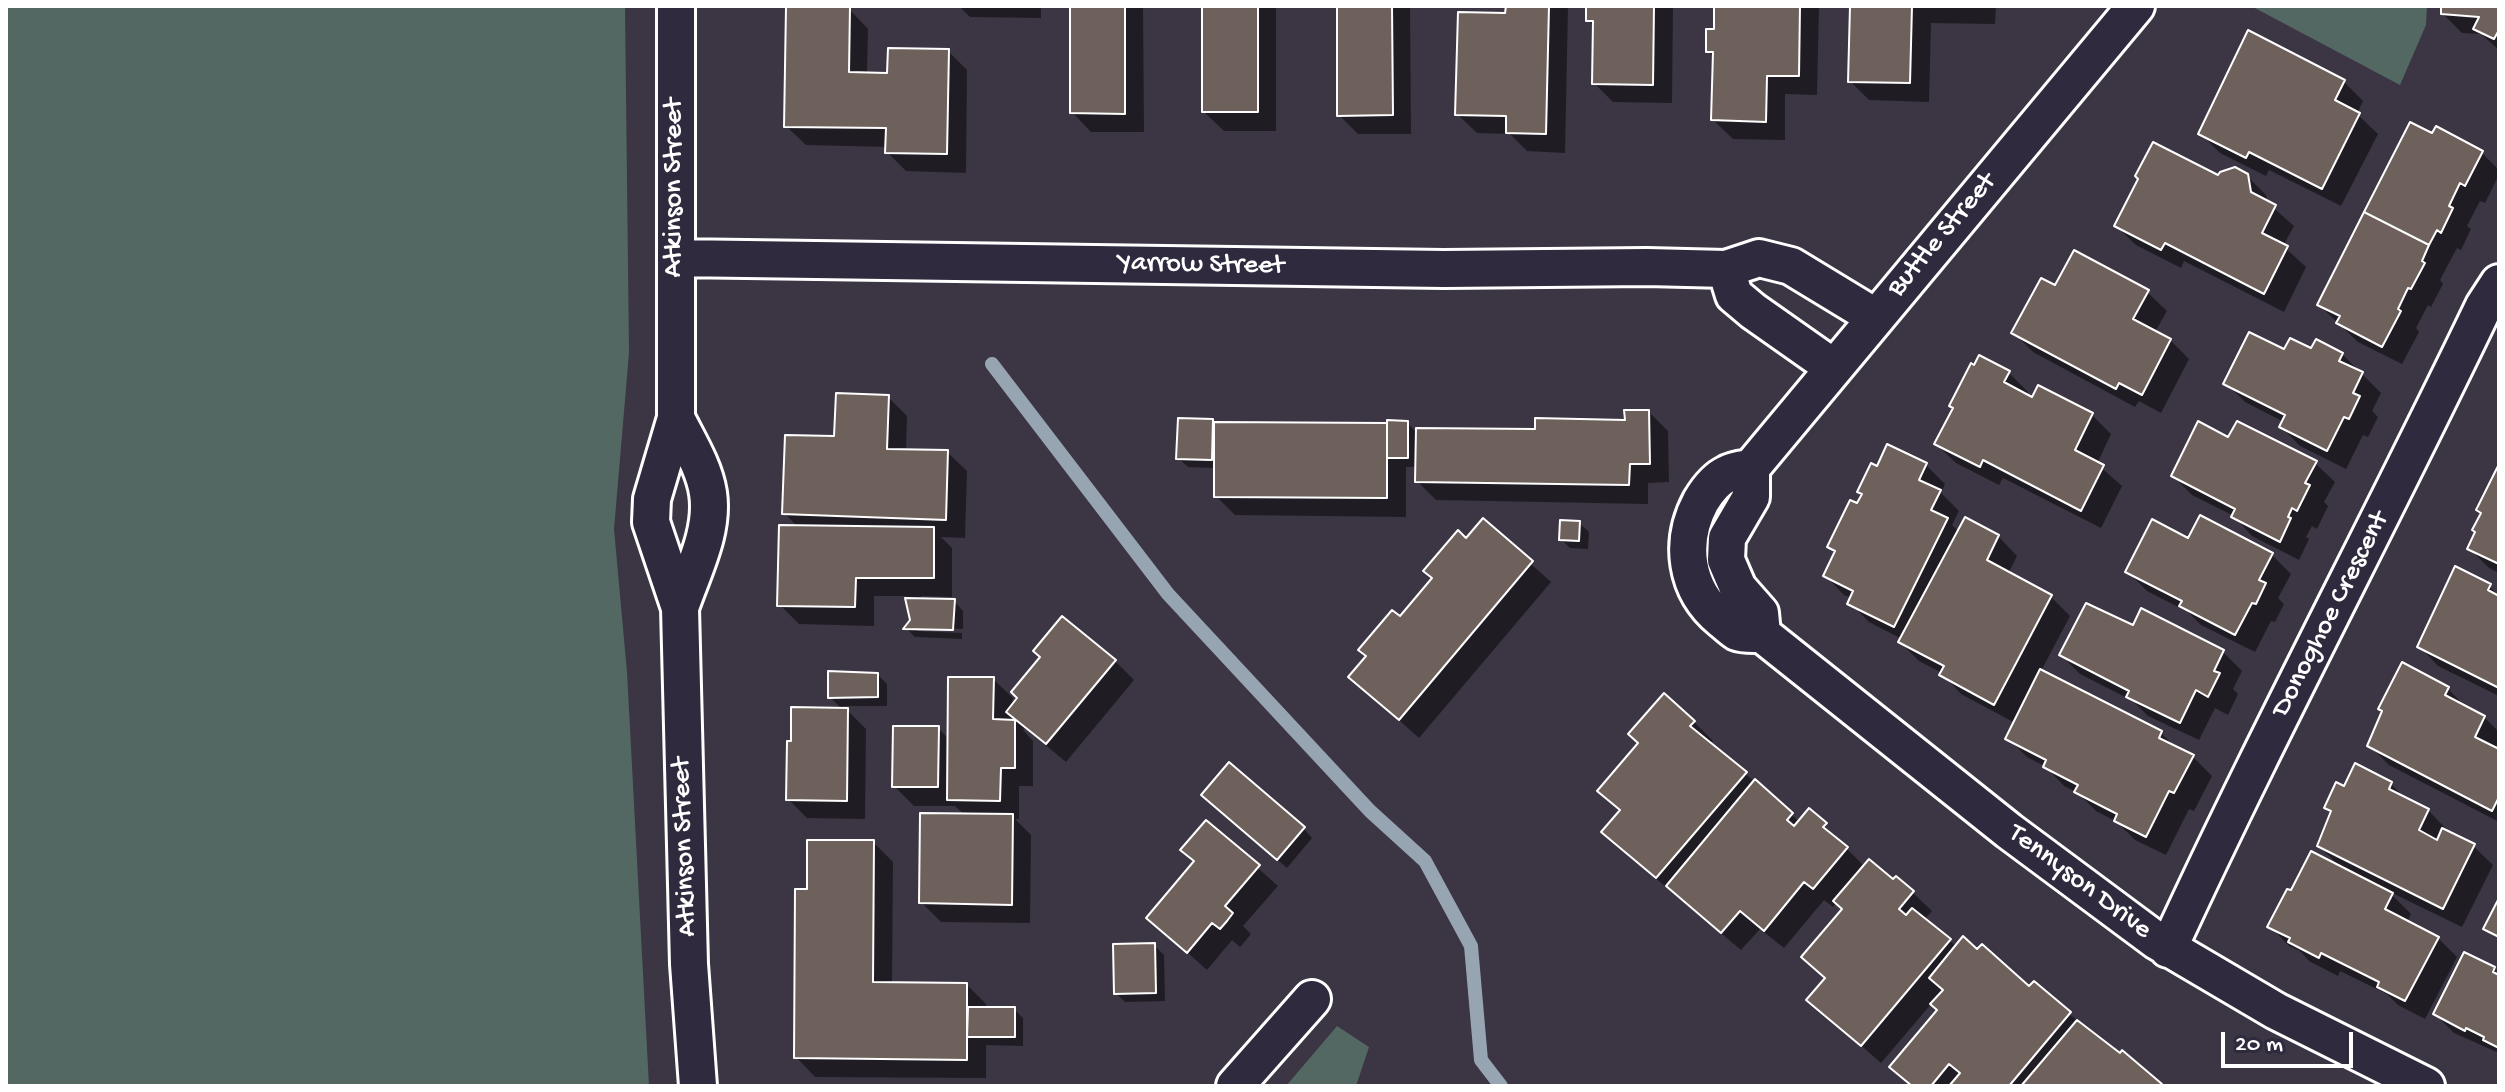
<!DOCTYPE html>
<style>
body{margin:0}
#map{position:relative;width:2505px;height:1092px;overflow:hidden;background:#3c3543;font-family:"Gochi Hand",sans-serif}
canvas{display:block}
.frame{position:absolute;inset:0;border:8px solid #fff;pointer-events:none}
.scale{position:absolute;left:2221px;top:1032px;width:132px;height:36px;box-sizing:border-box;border:4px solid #fff;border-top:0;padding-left:10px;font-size:24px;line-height:28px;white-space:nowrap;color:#fff;-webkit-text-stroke:6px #2f2a3d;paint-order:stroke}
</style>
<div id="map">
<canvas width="2505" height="1092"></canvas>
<div class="frame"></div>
<div class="scale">20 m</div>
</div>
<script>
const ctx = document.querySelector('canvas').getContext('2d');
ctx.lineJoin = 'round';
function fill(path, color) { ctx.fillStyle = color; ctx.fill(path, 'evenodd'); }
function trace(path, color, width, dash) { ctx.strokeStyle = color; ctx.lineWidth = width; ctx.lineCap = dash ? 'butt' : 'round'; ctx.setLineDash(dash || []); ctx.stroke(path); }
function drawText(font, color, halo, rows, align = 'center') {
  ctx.font = font + ' "Gochi Hand",sans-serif'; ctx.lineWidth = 8; ctx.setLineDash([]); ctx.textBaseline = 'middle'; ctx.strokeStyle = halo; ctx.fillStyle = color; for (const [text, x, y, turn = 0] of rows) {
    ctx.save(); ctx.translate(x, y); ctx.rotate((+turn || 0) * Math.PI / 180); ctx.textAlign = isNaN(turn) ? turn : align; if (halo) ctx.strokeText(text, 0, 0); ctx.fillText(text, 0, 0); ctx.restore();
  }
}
fill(new Path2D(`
 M6,6h619l4,347 -15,176 13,143 22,414h-643z
 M2251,6h176l-1,19 -26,60z
 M1337,1026l32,21 -13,39h-70z`), '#536862');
fill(new Path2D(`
 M959,6h82v12l-71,-1z
 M1072,6h71l1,126h-53l-19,-20z
 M1204,6h72v125h-52l-20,-19z
 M1339,6h71l1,128h-53l-19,-19z
 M1508,6h60l-3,147 -38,-2 -17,-17 -33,-1 -20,-19 50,-99z
 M1588,6h85l-1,97 -59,-1 -19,-19v-57l-6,-6z
 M1716,6h103l-2,89 -32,-1v46l-52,-1 -20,-19 2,-62 -7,-7 8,-20z
 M1852,6h144l-1,18 -64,-1 -2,79 -60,-2 -19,-19z
 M2443,6h56v44l-18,-16 -19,-1 -19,-19z
 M849,9l19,20 -1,45 22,1 59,-24 19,19 -1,103 -60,-2 -19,-19v-5l-81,-2 -20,-19z
 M2249,33l95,49 19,19 -6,13 21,20 -37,72 -72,-36 -3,6 -46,-23 -19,-19z
 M2433,135l48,17 18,18v5l-14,28 -5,-2 -13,25 4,3 -10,21 -4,-2 -17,32 3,4 -12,23 -3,-2 -12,23 3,4 -17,32 -44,-22 -39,-37z
 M2247,176l19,19 2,8 26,23 -11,20 23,21 -22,45 -100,-51 -3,7 -45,-23 -20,-19 103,-48z
 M2056,288l91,4 20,19 -12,21 15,8 19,19 -28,54 -22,-12 -4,6 -102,-55 -19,-19z
 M2285,352l57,2 39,39 -9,18 6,6 -10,20 -5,-2 -17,34 -46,-23 -19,-19 3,-5 -39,-20 -19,-19z
 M2009,373l19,19 -2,4 7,4 6,-12 53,27 19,19 -14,30 25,22 -21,42 -98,-50 -4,7 -43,-22 -20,-19z
 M888,397l19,19 -1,35 41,1 20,19 -2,67 -24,-1 11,11v49l-31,-1v4l33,1 9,10v18l-45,-2v4l44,2v6l-47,-2 -9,-9 6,-8 -6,-24h-32v30l-75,-2 -19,-19 18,-78 -14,-14 52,-74z
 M1649,412l19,19 1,51 -21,1v21l-212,-4 -19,-19v-14h-11v50l-171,-2 -19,-19v-28l-28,-1 -10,-9 34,-37 3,3 171,1 21,-2 11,11 119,-3 90,-9z
 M2229,440l86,23 20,19 -11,20 4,4 -11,23 -5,-3 -6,11 3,2 -10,21 -47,-24 -18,-20 -42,-21 -19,-19z
 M1926,465l19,19 -4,9 18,18 -7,14 7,7 39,4 19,20 -9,18 43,23 19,19 -29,55 120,62 16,16 16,8 19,19 -18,35 -5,-2 -23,46 -31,-15 -18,-18 -21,-11 -18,-18 -14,-7 -18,-19 -19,-10 -19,-19 7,-15 -54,-29 -19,-21 -23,-12 -19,-19 2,-3 -33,-17 -19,-19 2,-5 -8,-3 -19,-20 11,-22 -6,-6 28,-41 5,-10 -3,-4 18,-24z
 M2499,469v104l-10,-5 -20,-20z
 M1483,521l68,61 -132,156 -68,-61z
 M1579,523l10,9 -1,17 -18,-1 -9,-9z
 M2271,554l20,20 -13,24 6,6 -9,18 -4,-1 -16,31 -54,-27 -13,-13 -41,-21 -19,-19z
 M2489,586l10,10v100l-61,-30 -19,-20z
 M2134,628l89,24 19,19 -9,18 5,5 -10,21 -13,-7 -16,32 -51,-24 -15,-15 -53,-27 -19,-19z
 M1115,661l19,19 -68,82 -41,-34 -2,2 10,11v45h-14v33h-4l16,16 -1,88 -89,-1 -20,-20 44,-87 -10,-9h-41l-20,-20 44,-58 11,11 44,-60 20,19 -1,9z
 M878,675l9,9v22h-44l23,23 -1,90 -58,-1 -19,-19 55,-89 -13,-13z
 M2448,689l20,20 16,8 15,15 -3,18 3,2v70l-110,-57 -19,-19z
 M1694,722l19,19 -4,3 68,56 23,23 9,-12 56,56 47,25 20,19 -8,9 33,27 112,67 93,72h-251l-19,-19 47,-57 -7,-7 -51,60 -73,-64 18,-20 -22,-22 40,-47 -7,-8 -4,5 -9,-7 -40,48 -24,-19 -19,21 -118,-99 -19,-19 17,-20 -22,-21z
 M2391,784l16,16 21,10 19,20 -1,2 27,14 20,19 -31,62 -74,-36 23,23 -4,8 31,16 19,19 -32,62 -27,-14 -11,-11 -47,-23 -2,5 -29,-15 -9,-10 -11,-5 -19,-20 22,-33 49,-25 -22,-22 13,-33 -6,-6 19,-18z
 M1213,804l90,24 9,10 -25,30z
 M1206,822l72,64 -35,40 8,8 -5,6 -6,7 -8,-7 -25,30 -58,-52 47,-56z
 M873,842l20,20 -1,122 75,1 19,19v5h28l9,9v28l-37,-1v33l-171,-1 -19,-20 13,-166z
 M1154,945l10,10 1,46 -40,1 -9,-9z
 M2494,969l5,5v79l-45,-20 -19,-19z`), '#0007');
trace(new Path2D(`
 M992,364l176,230 202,217 55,50 46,85 10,114 20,26`), '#97a4b1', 14);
const building = new Path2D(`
 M1070,6h55v108l-55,-1z
 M1202,6h56v106h-56z
 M1337,6h55l1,109 -56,1z
 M1506,6h43l-3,128 -40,-1v-17l-51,-1 3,-103 47,1z
 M1586,6h68l-1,79 -61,-1 1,-63h-7z
 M1714,6h86l-1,70h-32l-1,46 -55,-2 2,-68h-7v-23h8z
 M1850,6h62l-2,77 -62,-1z
 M2441,6h58v24l-5,9 -21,-10 6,-12 -38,-3z
 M786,7h64l-1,65 38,1 1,-25 61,1 -2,105 -62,-1 1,-25 -102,-1z
 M2248,30l97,50 -10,20 25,13 -38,76 -73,-37 -3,6 -48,-24z
 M2410,122l22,11 4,-7 47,25 -18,35 -5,-3 -11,23 4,2 -12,25 -4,-3 -8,15 -65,-33z
 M2153,142l65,33 2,-3 15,-5 13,7 3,18 25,13 -14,28 26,13 -24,48 -99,-51 -4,7 -47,-24 24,-47 -3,-3z
 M2364,212l65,33 -7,16 3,2 -14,26 -3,-1 -10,21 3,2 -19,36 -46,-24 4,-7 -23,-11z
 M2074,250l75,40 -16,29 38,20 -29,56 -23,-12 -3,6 -105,-56 30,-55 14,7z
 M2249,332l35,17 6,-11 21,10 5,-9 27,14 -4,8 24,11 -10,21 7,3 -11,23 -5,-2 -17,34 -48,-24 6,-12 -62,-31z
 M1979,355l31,16 -6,11 28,15 6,-12 55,28 -18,37 29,15 -23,46 -98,-51 -3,7 -46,-23 19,-36 -4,-2 22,-43 3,2z
 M836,393l53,2 -2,54 61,1 -2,70 -164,-6 3,-79 49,1z
 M1624,410h25l1,54h-20l-1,21 -214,-3 1,-54 119,1v-11l90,2z
 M1178,418l35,1 -1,41 -36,-1z
 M1387,420l21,1v37h-21z
 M2198,421l30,16 9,-16 80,40 -12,22 5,2 -13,26 -5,-3 -4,9 3,1 -11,24 -49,-25 4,-8 -64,-33z
 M1214,422l173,1v75l-173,-1z
 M1887,444l40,19 -8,17 22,10 -10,20 17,8 -54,109 -47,-23 6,-13 -30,-15 12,-25 -8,-4 23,-47 7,3 5,-9 -5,-2 14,-29 6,3z
 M2499,464v100l-32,-15 8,-17 -3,-2 9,-17 -5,-3z
 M2200,515l73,38 -14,27 7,3 -10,21 -4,-1 -17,32 -56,-29 3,-5 -57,-29 27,-53 36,19z
 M1965,517l34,18 -12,25 65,35 -58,110 -55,-30 5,-9 -46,-24z
 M1483,518l50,43 -134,159 -51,-43 18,-21 -8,-6 34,-40 8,6 32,-38 -9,-7 35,-41 8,8z
 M1560,520l20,1 -1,20 -20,-1z
 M779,525l155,2v51h-78l-1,29 -78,-1z
 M2455,566l36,18 -3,6 11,6v92l-82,-41z
 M905,598l50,1 -2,31 -50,-1 7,-9z
 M2086,603l47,22 8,-17 83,42 -10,21 6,2 -12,24 -12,-7 -16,33 -54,-26 3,-6 -70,-36z
 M1062,616l54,44 -70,84 -40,-32 11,-14 -6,-6 29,-35 -7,-6z
 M2402,662l47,25 -4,8 40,21 -10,21 24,12v48l-7,14 -125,-65 15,-35 -4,-2z
 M2040,669l122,62 -3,7 35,17 -20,38 -5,-2 -23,46 -32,-16 3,-7 -43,-22 4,-7 -35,-18 3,-7 -41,-21z
 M828,671l50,2v24l-50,1z
 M948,677h46l-1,42 22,1v48h-14l-1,33 -53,-1z
 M1664,693l31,28 -5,5 57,46 -91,106 -55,-46 19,-22 -23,-19 41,-48 -10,-9z
 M791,707l57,1 -1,93 -61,-1 1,-59h4z
 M893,726h46l-1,61h-46z
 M1229,762l76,65 -28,33 -76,-65z
 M2355,763l37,19 -3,7 40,20 -10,21 18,10 5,-12 33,16 -32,65 -126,-63 14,-35 -7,-3 12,-26 8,4z
 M1755,779l38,34 -6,7 7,6 15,-18 18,15 -4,4 25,20 -35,42 -9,-7 -40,49 -24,-20 -19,22 -55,-47z
 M920,813l93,1 -1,91 -93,-2z
 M1206,820l54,45 -35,41 8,7 -6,8 -7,8 -8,-6 -25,30 -41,-35 48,-57 -14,-11z
 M807,840h67l-1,142 94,1v77l-173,-2 1,-169h12z
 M2311,851l82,42 -8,16 54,28 -34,64 -28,-14 2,-5 -58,-29 -2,5 -31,-16 2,-4 -23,-11 20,-38 4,1z
 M1869,859l24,20 3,-3 18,15 -15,18 7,6 6,-7 39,31 -90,107 -55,-46 19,-22 -24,-21 41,-48 -9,-8z
 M2499,898v39l-16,-8z
 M1963,936l14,13 5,-5 47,42 5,-5 37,31 -62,74h-60l11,-13 -11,-9 -18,22h-19l-23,-19 48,-57 -7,-6 13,-14 -14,-12z
 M1155,943l1,50 -42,1 -1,-50z
 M2464,952l31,15 -2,5 6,3v73l-16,-8 1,-3 -18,-9 -1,3 -32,-17z
 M968,1007h47v30h-48z
 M2077,1020l43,33 2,-3 40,34 -2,2h-139z`);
fill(building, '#6e615c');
trace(building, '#fff', 2);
const minor = new Path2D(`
 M676,6v412l-24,81 -1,23 29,86 9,356 9,122
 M676,258l768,11 203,-2 79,2 33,-11 32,8 84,51
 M1726,269l8,26 19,16 81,57
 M676,418c12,24 28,49 32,75 6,39 -16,79 -28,115
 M1751,468c-7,1 -18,2 -24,6 -11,5 -20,17 -26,27 -22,41 -16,89 21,119 5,4 10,9 15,12 7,3 18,2 25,2l247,197 148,110 119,70 150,75
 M1751,468l385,-462
 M1751,468v29l-24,41 -1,22 12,28 22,25 2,21
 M2168,949c100,-217 213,-428 316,-643l15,-23
 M1235,1086l77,-87`);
trace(minor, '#fff', 42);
trace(minor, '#2f2a3d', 36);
drawText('28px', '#fff', '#2f2a3d', [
 ["Atkinson Street",676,188,-90],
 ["Buttle Street",1943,236,-50],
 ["Yarrow Street",1201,266,1],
 ["Donoghoe Crescent",2332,615,-63],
 ["Atkinson Street",686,847,-92],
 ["Tennyson Drive",2079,883,37]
]);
</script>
